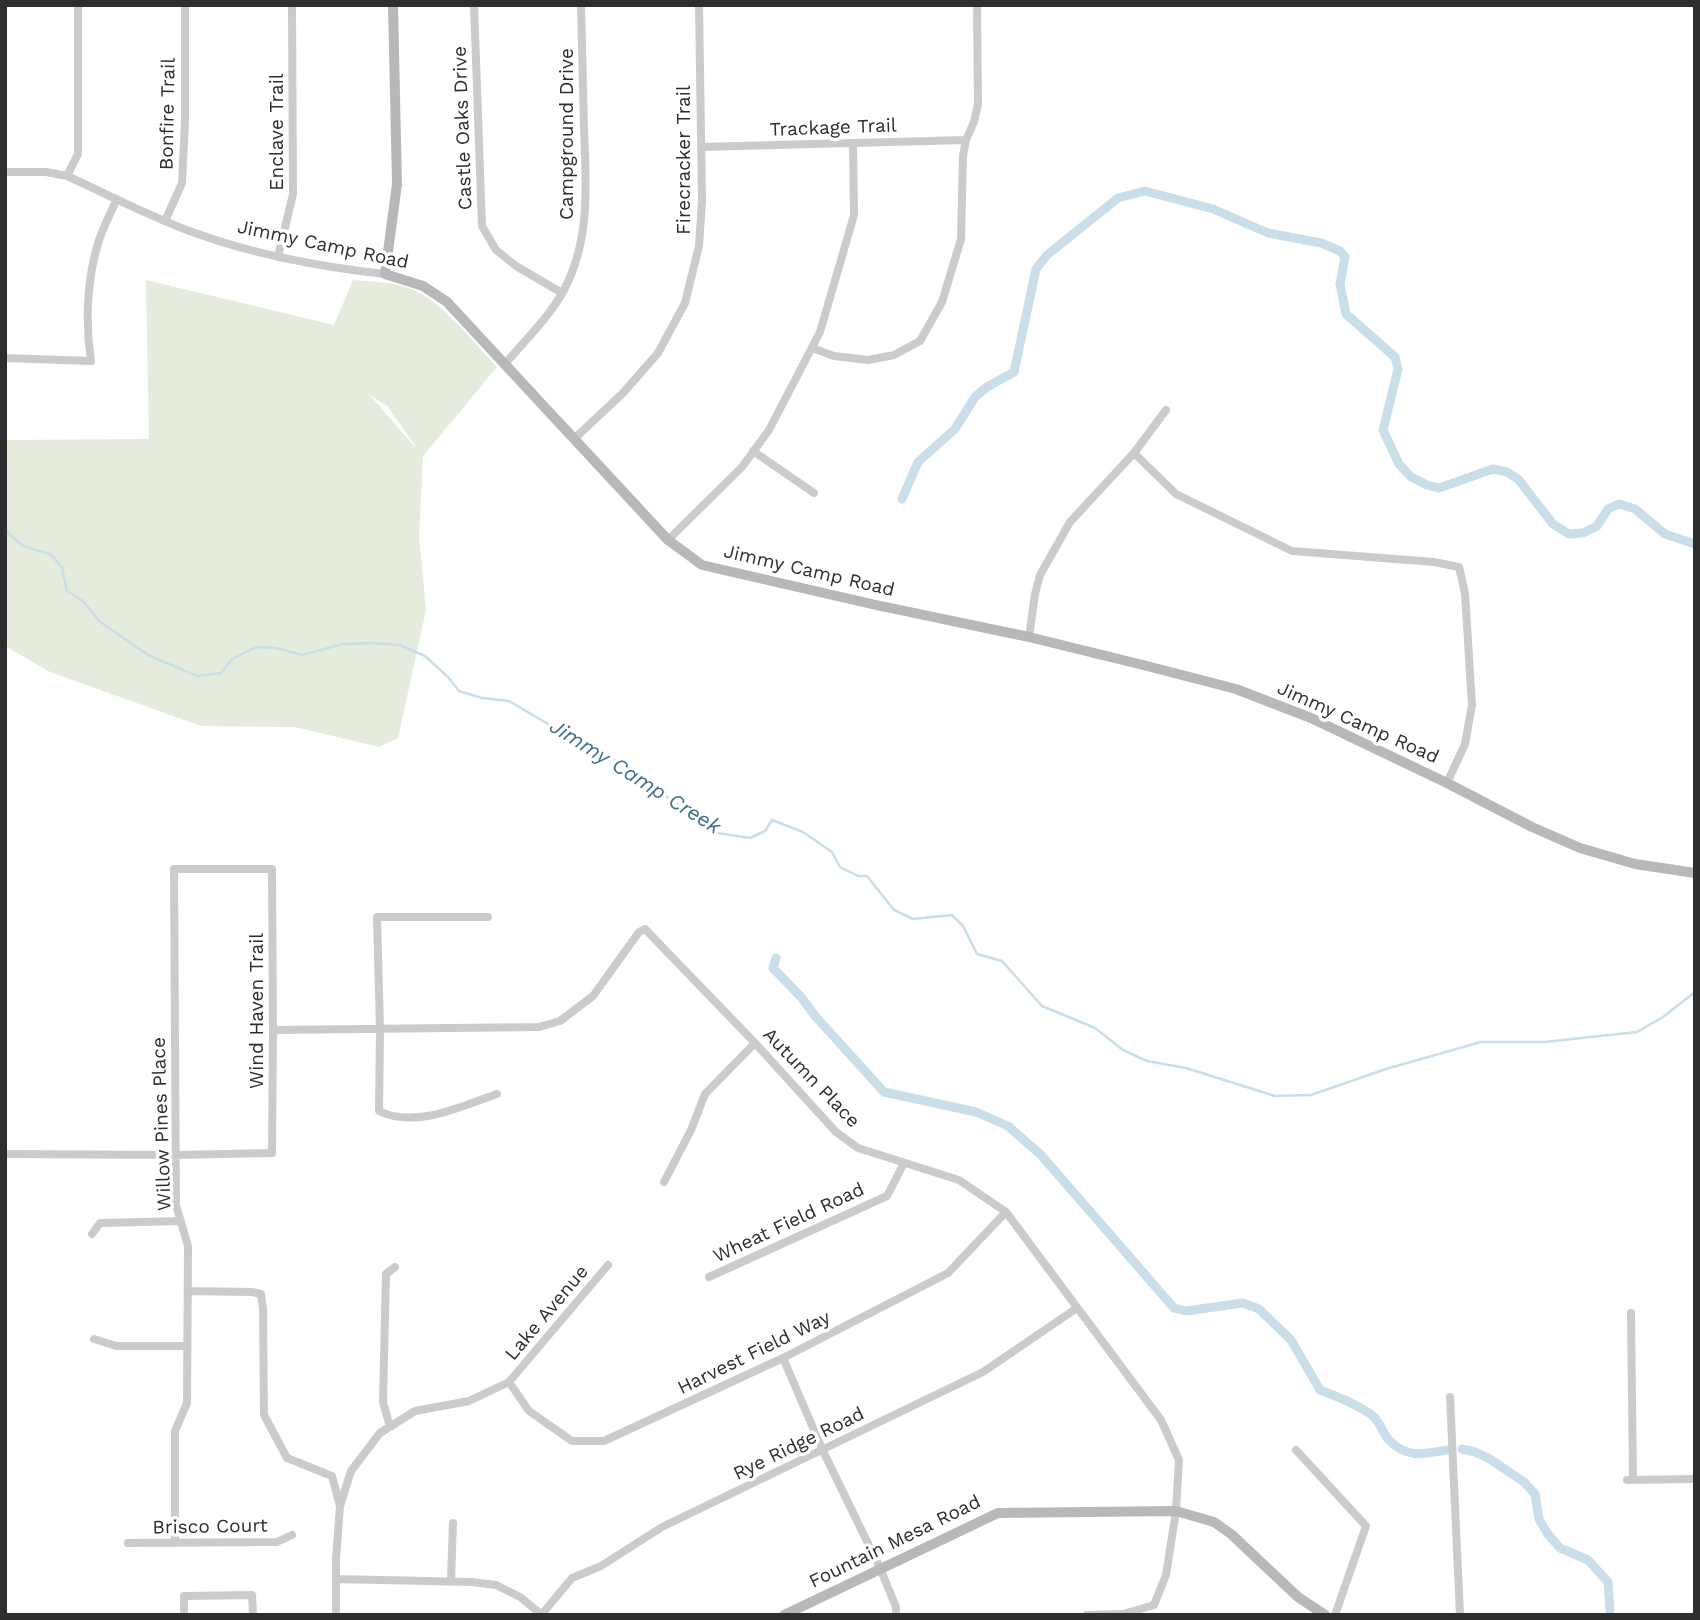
<!DOCTYPE html>
<style>
body{margin:0}
#map{position:relative;width:1700px;height:1620px;overflow:hidden;background:#fff;font-family:"Work Sans",sans-serif}
canvas{display:block}
.frame{position:absolute;inset:0;border:7px solid #2e2e2e;pointer-events:none}
</style>
<div id="map">
<canvas width="1700" height="1620"></canvas>
<div class="frame"></div>
</div>
<script>
const ctx = document.querySelector('canvas').getContext('2d');
ctx.lineJoin = 'round';
function fill(path, color) { ctx.fillStyle = color; ctx.fill(path, 'evenodd'); }
function trace(path, color, width, dash) { ctx.strokeStyle = color; ctx.lineWidth = width; ctx.lineCap = dash ? 'butt' : 'round'; ctx.setLineDash(dash || []); ctx.stroke(path); }
function drawText(font, color, halo, rows, align = 'center') {
  ctx.font = font + ' "Work Sans",sans-serif'; ctx.lineWidth = 7; ctx.setLineDash([]); ctx.textBaseline = 'middle'; ctx.strokeStyle = halo; ctx.fillStyle = color; for (const [text, x, y, turn = 0] of rows) {
    ctx.save(); ctx.translate(x, y); ctx.rotate((+turn || 0) * Math.PI / 180); ctx.textAlign = isNaN(turn) ? turn : align; if (halo) ctx.strokeText(text, 0, 0); ctx.fillText(text, 0, 0); ctx.restore();
  }
}
fill(new Path2D(`
 M146,280l188,45 19,-45c22,2 45,2 65,12 27,13 58,53 79,75l-74,89 -4,80 7,74 -28,128 -19,9 -84,-20 -94,-1 -151,-54 -45,-26v-206l144,-1zM369,394l19,13 28,40h-1z`), '#e5ebdd');
trace(new Path2D(`
 M5,530l18,16 27,8 12,13 5,24 16,10 16,20 49,34 49,21 24,-3 11,-14 24,-12 20,1 26,7 41,-11 29,-1 28,2 25,11 23,21 11,14 23,7 27,3 49,29 51,26 109,77 32,5 15,-7 7,-11 31,12 29,20 8,15 18,9h9l27,34 19,9 39,-4 11,11 14,28 25,7 40,45 53,22 28,22 24,11 39,7 89,28 36,-1 75,-26 95,-27h64l92,-10 26,-15 32,-25`), '#cadee9', 2.5);
trace(new Path2D(`
 M902,499l16,-37 37,-33 20,-32 12,-10 27,-15 22,-103 11,-14 71,-57 27,-7 68,18 55,24 53,10 19,8 5,6 -5,27 6,30 49,43 3,12 -15,61 16,34 12,13 16,8 12,3 54,-19 14,3 11,7 35,45 16,10 14,-1 14,-7 11,-17 11,-5 16,5 30,25 30,10
 M776,958l-3,10 28,29 15,20 68,75 92,20 32,14 33,29 133,153 12,3 57,-8 16,6 32,31 29,50c14,5 43,17 54,27 7,7 9,17 15,23 18,19 35,14 57,10
 M1462,1449l13,3 15,7 34,23 11,12 4,25 8,14 13,15 28,12 20,22 2,29`), '#cadee9', 9);
trace(new Path2D(`
 M474,5l8,221 14,24 20,16 46,27
 M701,147l265,-7
 M5,172h41l21,4c42,19 84,41 128,57 61,22 126,34 190,41
 M67,176l11,-22v-149
 M165,221l17,-38 3,-61v-117
 M278,257l15,-63 -1,-189
 M812,348l22,8 34,4 26,-5 26,-14 22,-39 19,-63 2,-83 3,-16 8,-18 4,-18 -1,-99
 M5,358l86,3c-6,-39 -4,-83 8,-121 5,-14 12,-28 18,-41
 M504,365c19,-22 46,-49 60,-75 27,-51 22,-107 20,-162 -1,-41 -2,-82 -3,-123
 M574,439l49,-46 35,-40 27,-50 14,-57 3,-45 -3,-196
 M753,451l61,42
 M1134,453l32,-43
 M668,540l74,-73 27,-37 51,-98 34,-117 -1,-72
 M1029,637l6,-43 5,-19 30,-53 64,-69 42,41 116,57 142,11 25,5 6,26 7,112 -7,39 -18,39
 M488,917h-111l3,112 -1,82c36,18 83,-5 118,-17
 M273,1030l266,-3 21,-6 33,-25 46,-64 6,-3 110,114 81,89 22,16 101,32 47,32 155,208 18,40 -3,51 -10,64 -12,30 -31,9 -36,1
 M5,1154l170,1 97,-2 1,-123 -1,-161h-98l2,336 12,41 -1,157 -12,28v112
 M664,1182l27,-52 14,-36 50,-51
 M92,1234l8,-11 81,-2
 M709,1277l178,-81 17,-33
 M188,1291l64,1 9,2 2,15 1,106 23,43 45,18 8,30
 M1631,1313l2,167
 M94,1339l22,7h71
 M783,1358l40,93 57,117 16,39v8
 M509,1382l20,29 43,30h32l179,-83 165,-85 58,-61
 M1450,1397l10,218
 M390,1427l-7,-25 3,-128 9,-7
 M1296,1450l70,76 -31,89
 M1627,1480l68,-1
 M128,1543l149,-1 15,-7
 M336,1579l135,3 25,3 24,12 22,18
 M451,1581l2,-58
 M542,1614l30,-36 29,-12 61,-39 321,-155 94,-64
 M184,1615v-19l68,-1 1,20
 M336,1615v-56l4,-53 11,-35 29,-38 35,-22 54,-10 40,-19 99,-117`), '#cbcbcb', 8);
trace(new Path2D(`
 M393,5l4,179 -12,90 38,12 24,16 221,238 34,25 174,40 153,32 118,29 89,23 75,29 136,65 85,44 48,21 55,16 60,9
 M784,1615l214,-102 178,-2 38,11 17,12 67,63 27,18`), '#b8b8b8', 10);
drawText('19px', '#2e2e2e', '#fff', [
 ["Bonfire Trail",168,114,-89],
 ["Castle Oaks Drive",463,128,-92],
 ["Trackage Trail",833,128,-2],
 ["Enclave Trail",277,132,-90],
 ["Campground Drive",567,134,-90],
 ["Firecracker Trail",684,160,-90],
 ["Jimmy Camp Road",323,245,12],
 ["Jimmy Camp Road",809,571,13],
 ["Jimmy Camp Road",1358,723,24],
 ["Wind Haven Trail",257,1011,-90],
 ["Autumn Place",811,1078,46],
 ["Willow Pines Place",162,1124,-92],
 ["Wheat Field Road",789,1223,-25],
 ["Lake Avenue",547,1313,-50],
 ["Harvest Field Way",754,1353,-26],
 ["Rye Ridge Road",799,1444,-26],
 ["Brisco Court",210,1527,-1],
 ["Fountain Mesa Road",895,1542,-26]
]);
drawText('italic 21px', '#41708b', '#fff', [
 ["Jimmy Camp Creek",635,777,32]
]);
</script>
